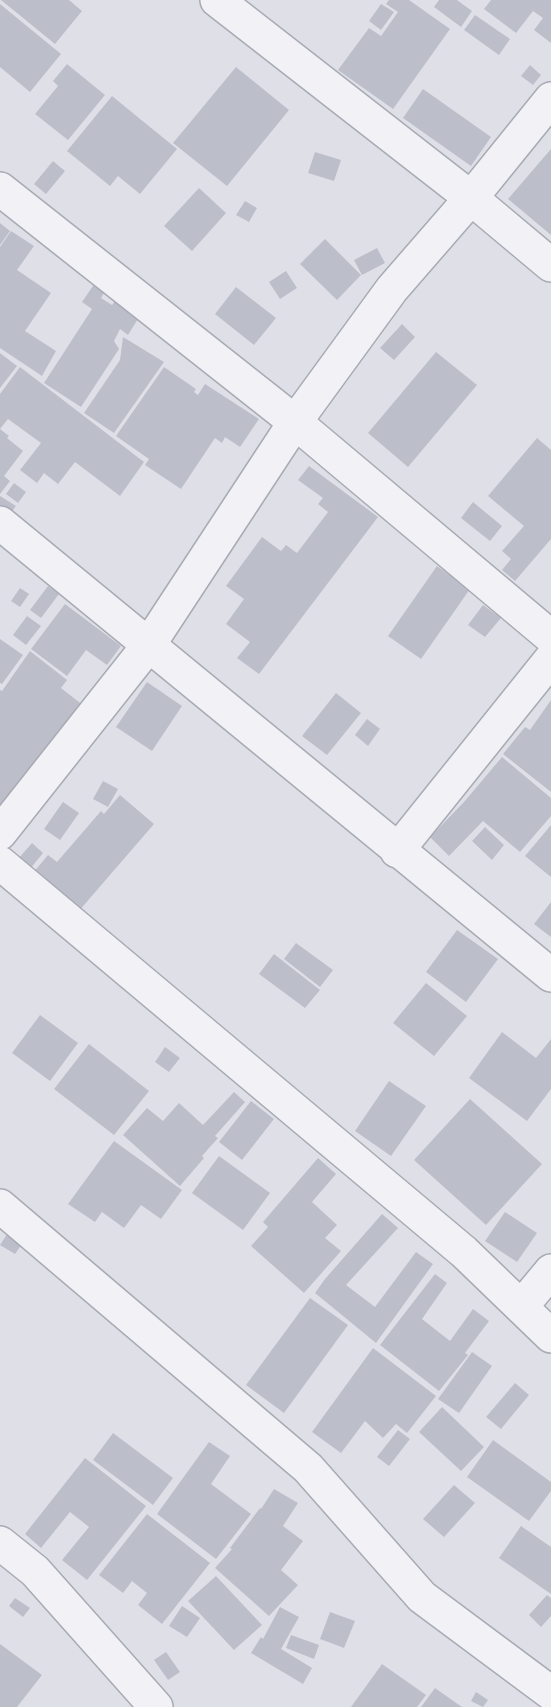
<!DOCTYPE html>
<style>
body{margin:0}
canvas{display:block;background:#dfe0e7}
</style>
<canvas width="551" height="1707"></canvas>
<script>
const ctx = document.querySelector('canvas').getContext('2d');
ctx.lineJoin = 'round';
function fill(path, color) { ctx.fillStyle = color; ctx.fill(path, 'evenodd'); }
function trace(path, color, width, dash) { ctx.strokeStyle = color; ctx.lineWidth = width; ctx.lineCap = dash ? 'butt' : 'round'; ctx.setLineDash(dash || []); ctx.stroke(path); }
fill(new Path2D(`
 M1,0h68l13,11 -27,33z
 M389,0h20l41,29 -57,80 -55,-39 31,-42 12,8 17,-24 -12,-8z
 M439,0h18l15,11 -11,16 -27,-20z
 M491,0h60v43l-17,-13 9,-12 -10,-7 -17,22 -32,-24z
 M0,4l61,50 -31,38 -30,-25z
 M381,4l13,8 -13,18 -12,-9z
 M475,15l35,24 -11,16 -35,-25z
 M67,64l38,31 -37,45 -33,-26 23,-28 -5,-5z
 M530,65l11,10 -8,10 -12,-9z
 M236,67l53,43 -62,76 -54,-43z
 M423,89l68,48 -20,29 -68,-48z
 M112,96l65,53 -37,45 -22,-18 -8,10 -43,-35z
 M551,149v86l-43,-36z
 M315,152l26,8 -7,21 -26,-8z
 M53,161l12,10 -19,23 -12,-10z
 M199,188l27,25 -34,38 -28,-25z
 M245,201l12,7 -8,14 -13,-7z
 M0,223l10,8 -10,14z
 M11,231l23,15 -17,24 34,23 -26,38 31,20 -14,25 -42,-28v-101z
 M325,239l36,36 -24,25 -37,-36z
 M377,248l8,15 -23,12 -8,-15z
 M286,271l11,17 -17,11 -11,-17z
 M99,277l10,7 -8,14 11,7 5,-7 24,16 -13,21 -8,-6 -6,12 5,8 -38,58 -37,-24 48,-74 -10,-7z
 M236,287l40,31 -22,27 -39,-31z
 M402,324l13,13 -21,23 -14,-12z
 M123,337l41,25 -50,71 -30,-20 36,-53z
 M436,352l41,33 -69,82 -40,-34z
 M0,353l17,13 -17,22z
 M20,367l124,95 -24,34 -45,-34 -17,22 -14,-11 -7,10 -17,-13 21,-27 -33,-24 -8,10v-35z
 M164,367l32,22 -2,3 4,3 7,-11 54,35 -19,28 -15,-10 -3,6 -7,-5 -34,51 -36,-24 4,-6 -33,-23z
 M0,429l9,7 -2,2 16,13 -19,25 6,5 -10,13z
 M537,438l14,12v89l-36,42 -13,-11 9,-11 -9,-8 22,-25 -36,-30z
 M309,466l69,51 -119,157 -22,-16 13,-16 -24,-18 18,-25 -18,-13 36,-49 19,14 5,-6 11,8 31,-41 -10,-8 5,-6 -25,-18z
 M14,483l12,9 -8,11 -12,-9z
 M0,496l16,10 -7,9 -9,-6z
 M473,502l29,24 -12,15 -29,-23z
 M437,566l33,23 -49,70 -33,-23z
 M48,586l11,8 -18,24 -11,-8z
 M20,588l9,6 -9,13 -9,-6z
 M65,604l56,42 -14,19 -21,-15 -19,26 -36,-27z
 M483,605l18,13 -16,19 -17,-12z
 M27,616l14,10 -15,19 -13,-10z
 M0,639l23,16 -21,29 -2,-1z
 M30,651l37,29 -6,8 23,18 -84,107v-123l2,1z
 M147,682l35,24 -30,45 -36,-24z
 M336,693l25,20 -34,42 -25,-19z
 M551,700v92l-48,-38 22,-27 5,3z
 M367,719l13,10 -12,17 -13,-11z
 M502,757l49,41v18l-31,36 -37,-31 -34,35 -19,-19 34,-35z
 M103,781l15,8 -10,18 -15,-8z
 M120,795l34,29 -76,88 -45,-39 15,-18 9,7 44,-51 3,3z
 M63,802l16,11 -19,27 -16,-11z
 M551,825v52l-26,-21z
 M485,827l19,18 -12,15 -20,-19z
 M32,843l11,10 -13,16 -12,-10z
 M551,902v35l-17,-13z
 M457,930l41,29 -32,43 -40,-30z
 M296,943l37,27 -13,17 -36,-28z
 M274,954l46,36 -15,18 -46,-34z
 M426,983l41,33 -33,40 -41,-33z
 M40,1015l38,28 -28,38 -38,-28z
 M502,1032l34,26 15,-19v50l-24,32 -58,-43z
 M89,1044l60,47 -35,44 -60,-46z
 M165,1047l15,11 -11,14 -14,-10z
 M389,1081l37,25 -35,50 -36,-25z
 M234,1092l11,10 -30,34 3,2 -16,18 2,2 -24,28 -57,-51 24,-27 16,13 16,-18 24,22z
 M470,1099l72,65 -56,61 -72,-65z
 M251,1101l23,18 -32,41 -23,-18z
 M114,1141l68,49 -21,29 -20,-14 -17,23 -22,-16 -7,10 -27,-18z
 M219,1156l51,37 -27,37 -51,-37z
 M318,1158l18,16 -24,28 25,23 -12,13 16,13 -37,42 -53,-47 17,-19 -5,-5z
 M505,1212l32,21 -20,29 -32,-21z
 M382,1214l16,14 -52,57 29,22 41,-55 17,12 -57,79 -61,-50 10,-14z
 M15,1222l15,11 -15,21 -15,-9z
 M435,1274l12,9 -25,36 28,22 23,-32 16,12 -24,32 3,2 -29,36 -59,-46z
 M310,1298l38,27 -64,88 -38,-28z
 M373,1348l63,48 -29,37 -11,-9 -13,14 -18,-17 -24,32 -29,-21z
 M472,1352l20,14 -33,47 -21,-14z
 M515,1383l14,12 -28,34 -15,-12z
 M442,1407l42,40 -23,24 -42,-39z
 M398,1430l12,9 -21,27 -12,-9z
 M113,1433l60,45 -20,27 -60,-45z
 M493,1440l58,42v9l-22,30 -62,-44z
 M209,1442l21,14 -19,28 40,30 -35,45 -59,-45z
 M85,1458l61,48 -59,74 -25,-20 27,-33 -19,-15 -29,36 -16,-14z
 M454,1485l21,18 -31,34 -21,-18z
 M274,1489l24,14 -15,23 20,15 -22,29 17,15 -29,31 -54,-48 17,-19 -2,-1 30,-40 1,1z
 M147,1514l63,49 -48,61 -24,-19 9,-12 -15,-12 -9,12 -24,-18z
 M521,1526l30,21v47l-52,-36z
 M216,1576l46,49 -28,25 -46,-49z
 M547,1595l4,3v18l-10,11 -12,-12z
 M15,1598l15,10 -7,9 -14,-11z
 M182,1606l18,12 -13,19 -18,-11z
 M280,1607l19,10 -18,32 31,19 -9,16 -52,-31 10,-16 2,2z
 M330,1612l25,9 -11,27 -24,-9z
 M291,1635l28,10 -5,14 -28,-11z
 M0,1644l42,31 -25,32h-17z
 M166,1652l14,20 -12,8 -14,-20z
 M382,1664l44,31 -9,12h-66z
 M435,1688l27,19h-41z
 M476,1692l12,8 -5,7 -12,-6z`), '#bcbeca');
const minor = new Path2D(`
 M217,0l254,198 80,67
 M0,189l295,233 256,215
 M0,523l551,452
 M0,833l148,-187 147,-224 97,-133 79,-91 80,-99
 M397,851l154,-192
 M0,863l464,389 87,84
 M0,1206l308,262 114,129 129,96
 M521,1307l30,-36
 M0,1543l35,28 121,136`);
trace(minor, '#a8aab4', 36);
trace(minor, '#f1f1f6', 33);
</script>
